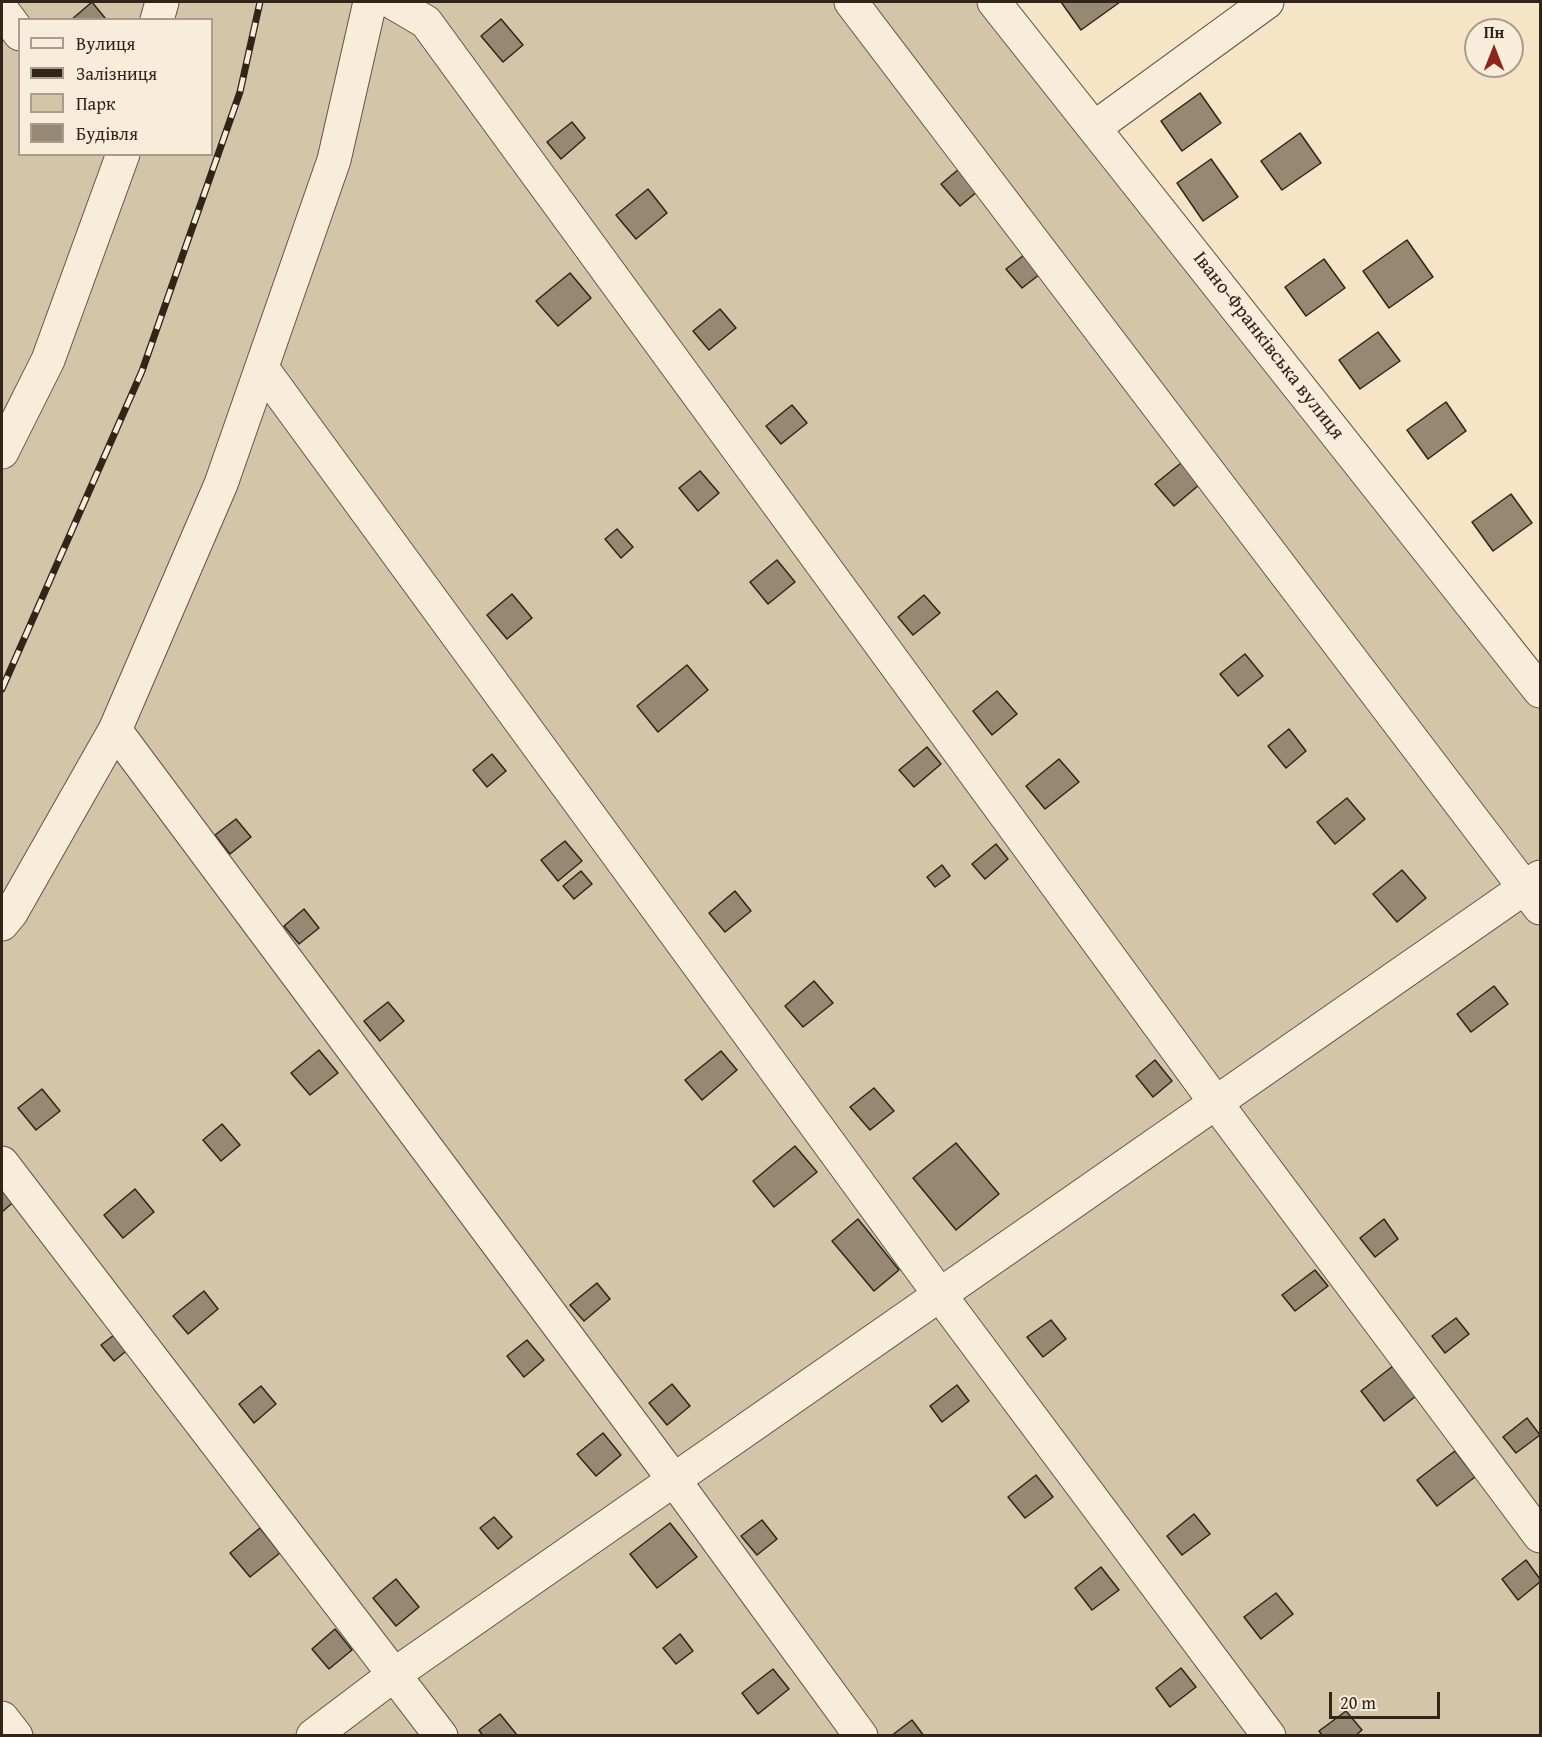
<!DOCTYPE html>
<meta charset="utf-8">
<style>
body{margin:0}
#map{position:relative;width:1542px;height:1737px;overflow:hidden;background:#f5e4c6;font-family:"Gentium Book Plus",serif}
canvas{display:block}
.frame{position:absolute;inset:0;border:3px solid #302518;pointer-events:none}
.legend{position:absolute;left:18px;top:18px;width:195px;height:138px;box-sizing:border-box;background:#f8edda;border:2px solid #a89d8c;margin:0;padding:8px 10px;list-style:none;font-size:18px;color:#302518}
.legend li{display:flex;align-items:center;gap:12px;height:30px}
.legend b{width:30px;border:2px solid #a89d8c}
.north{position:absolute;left:1464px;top:18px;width:60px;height:60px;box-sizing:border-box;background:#f8edda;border:2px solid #a89d8c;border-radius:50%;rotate:0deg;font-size:16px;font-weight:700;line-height:24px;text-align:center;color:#302518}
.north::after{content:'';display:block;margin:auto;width:21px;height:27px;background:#8f2418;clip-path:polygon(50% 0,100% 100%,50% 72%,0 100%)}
.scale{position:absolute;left:1329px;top:1692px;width:111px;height:27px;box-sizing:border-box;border:3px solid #302518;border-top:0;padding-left:8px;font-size:18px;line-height:21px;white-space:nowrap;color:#302518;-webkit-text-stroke:4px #f8edda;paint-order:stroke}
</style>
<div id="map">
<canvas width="1542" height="1737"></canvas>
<div class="frame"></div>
<ul class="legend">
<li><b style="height:8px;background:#f8edda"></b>Вулиця</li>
<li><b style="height:8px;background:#302518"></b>Залізниця</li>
<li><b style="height:16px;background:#d4c4a8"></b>Парк</li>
<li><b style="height:16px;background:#968872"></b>Будівля</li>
</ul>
<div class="north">Пн</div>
<div class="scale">20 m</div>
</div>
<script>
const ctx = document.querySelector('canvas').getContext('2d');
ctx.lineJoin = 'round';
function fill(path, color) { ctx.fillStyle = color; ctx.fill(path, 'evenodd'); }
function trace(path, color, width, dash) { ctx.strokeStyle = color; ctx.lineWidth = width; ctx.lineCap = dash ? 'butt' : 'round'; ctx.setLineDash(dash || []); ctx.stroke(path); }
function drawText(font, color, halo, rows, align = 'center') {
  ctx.font = font + ' "Gentium Book Plus",serif'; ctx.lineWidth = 4.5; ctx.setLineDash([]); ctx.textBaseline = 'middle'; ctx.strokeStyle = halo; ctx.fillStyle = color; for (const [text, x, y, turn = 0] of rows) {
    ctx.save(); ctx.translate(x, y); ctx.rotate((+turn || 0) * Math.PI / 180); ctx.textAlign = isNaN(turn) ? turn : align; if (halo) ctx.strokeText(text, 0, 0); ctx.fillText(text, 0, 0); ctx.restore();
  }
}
fill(new Path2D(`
 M2,2h992l546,691v1042h-1538v-1040l2,-10 -2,3zM20,20h192v134h-192z`), '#d4c4a8');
const building = new Path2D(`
 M92,2l13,16 -2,2h-32z
 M1061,2h59l-39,28z
 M501,19l22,26 -20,17 -22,-26z
 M1200,93l21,30 -39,28 -21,-30z
 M572,122l13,16 -24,21 -14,-17z
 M1300,133l21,30 -39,27 -21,-29z
 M1211,159l27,38 -35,24 -26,-38z
 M965,164l19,22 -24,20 -19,-22z
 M648,189l19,24 -31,26 -20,-24z
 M1407,240l26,37 -44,31 -26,-37z
 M1028,252l16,19 -22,17 -16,-19z
 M1324,259l21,29 -39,28 -21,-29z
 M570,273l21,25 -33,28 -22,-25z
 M720,309l16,19 -27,22 -16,-19z
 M1378,332l22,29 -40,28 -21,-29z
 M1446,402l20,29 -38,28 -21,-29z
 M792,405l15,18 -26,21 -15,-18z
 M1181,463l18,22 -25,21 -19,-22z
 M700,471l19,22 -21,18 -19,-23z
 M1511,494l21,29 -39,28 -21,-29z
 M617,529l16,18 -12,11 -16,-19z
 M777,560l18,22 -27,22 -18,-22z
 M512,594l20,24 -25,21 -20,-24z
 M924,595l16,18 -27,22 -15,-18z
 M1245,654l18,22 -25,20 -18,-22z
 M687,665l21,25 -50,42 -21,-26z
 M997,691l20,23 -25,21 -19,-24z
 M1289,729l17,22 -20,17 -18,-22z
 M927,747l14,17 -27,23 -15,-17z
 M492,754l14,17 -19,16 -14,-17z
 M1059,759l20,23 -34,27 -19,-23z
 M1347,798l18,21 -30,25 -18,-22z
 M236,819l15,18 -21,17 -15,-19z
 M565,841l17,20 -24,20 -17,-21z
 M996,844l12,15 -23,20 -13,-15z
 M942,865l8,11 -15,11 -8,-10z
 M1402,870l24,28 -29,24 -24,-28z
 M581,871l11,13 -18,15 -11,-13z
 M735,891l16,20 -26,21 -16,-19z
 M304,909l15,19 -20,16 -15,-18z
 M814,981l19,22 -30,24 -18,-21z
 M1494,986l14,18 -37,28 -14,-18z
 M388,1002l16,19 -24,20 -16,-20z
 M319,1050l19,23 -28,22 -19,-22z
 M721,1051l16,19 -35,30 -17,-20z
 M1155,1060l17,21 -19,16 -17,-21z
 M874,1088l20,23 -24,19 -20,-23z
 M42,1089l18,22 -24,19 -18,-22z
 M222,1124l18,21 -19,16 -18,-21z
 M956,1143l43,51 -43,36 -43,-52z
 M795,1146l22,26 -43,35 -21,-26z
 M2,1178l16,20 -16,14z
 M135,1189l19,23 -31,26 -19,-23z
 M858,1219l41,51 -25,21 -42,-50z
 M1384,1219l14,20 -23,18 -15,-19z
 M1315,1270l13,16 -33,25 -13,-16z
 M597,1283l13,16 -26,22 -14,-16z
 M204,1291l14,18 -30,25 -15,-18z
 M1456,1318l13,16 -24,19 -13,-17z
 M1051,1320l15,19 -23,18 -16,-20z
 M118,1332l13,15 -17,14 -13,-16z
 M527,1340l17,20 -20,17 -17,-21z
 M1393,1366l23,30 -32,25 -23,-30z
 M672,1384l18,22 -23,19 -18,-22z
 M957,1385l12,16 -27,21 -12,-16z
 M261,1386l15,18 -22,19 -15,-19z
 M1527,1418l13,17 -24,18 -13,-16z
 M603,1433l18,22 -25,21 -19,-22z
 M1455,1451l20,26 -38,29 -20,-26z
 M1036,1475l17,22 -28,21 -17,-21z
 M1194,1514l16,20 -28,21 -15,-19z
 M494,1517l18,20 -14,12 -18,-21z
 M762,1520l15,19 -20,16 -16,-19z
 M670,1523l27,34 -40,31 -27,-34z
 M260,1528l20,25 -30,24 -20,-24z
 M1526,1560l14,19v3l-22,18 -16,-21z
 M1101,1567l18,23 -27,20 -17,-22z
 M396,1579l23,28 -23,19 -23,-28z
 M1276,1593l17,21 -32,25 -17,-22z
 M335,1629l17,21 -23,19 -17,-20z
 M680,1634l13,17 -17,13 -13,-16z
 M1181,1668l15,19 -26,20 -14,-19z
 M773,1669l16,20 -31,25 -16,-21z
 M1346,1711l16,19 -7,6h-32l-4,-5z
 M500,1714l17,21 -34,1 -4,-6z
 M912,1720l12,16h-33z`);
fill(building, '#968872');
trace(building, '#302518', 1.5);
const minor = new Path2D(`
 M392,2l34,20 790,1081 324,433
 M851,2l689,906
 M994,2l546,689
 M2,10l18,24
 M157,20l5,-18
 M1094,128l173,-126
 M262,368l678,927 329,441
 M2,452l46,-92 75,-206
 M115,730l559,750 187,256
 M2,924l9,-11 104,-183 106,-246 113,-324 36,-158
 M2,1163l439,573
 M2,1718l14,18
 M313,1736l82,-62 1145,-797`);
trace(minor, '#615544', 35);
trace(minor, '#f8edda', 33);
const rail = new Path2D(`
 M2,689l140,-318 98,-279 20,-90`);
trace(rail, '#302518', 7);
trace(rail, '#f8edda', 4.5, [14]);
drawText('20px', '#302518', '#f8edda', [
 ["Івано-Франківська вулиця",1268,346,52]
]);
</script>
